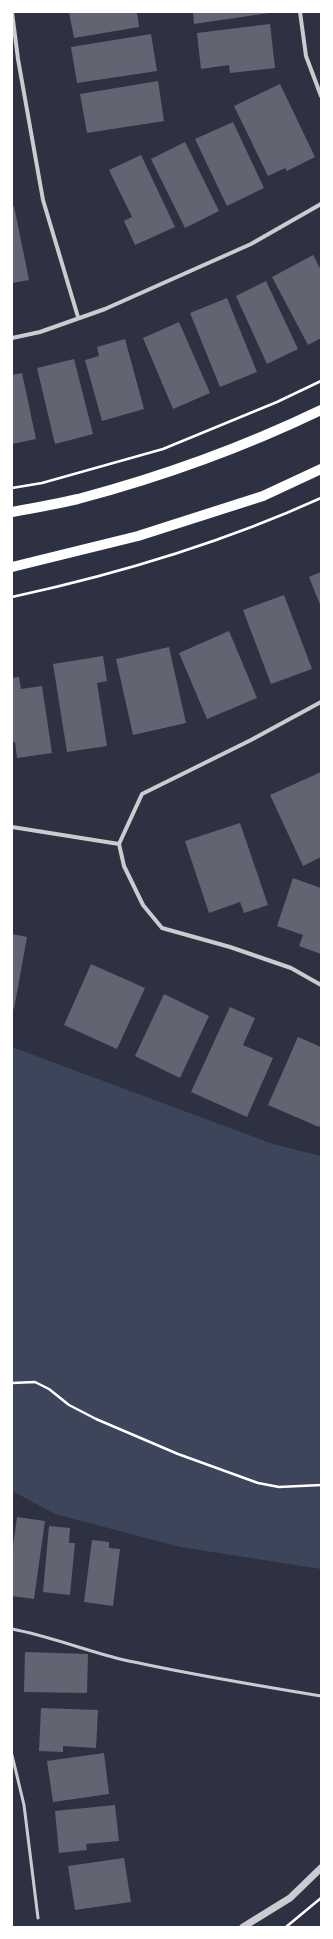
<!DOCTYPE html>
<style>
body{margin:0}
#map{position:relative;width:333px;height:1939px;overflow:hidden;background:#2d3142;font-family:"PT Sans Narrow",sans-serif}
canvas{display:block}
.frame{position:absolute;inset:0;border:13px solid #fff;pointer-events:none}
</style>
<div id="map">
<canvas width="333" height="1939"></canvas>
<div class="frame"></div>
</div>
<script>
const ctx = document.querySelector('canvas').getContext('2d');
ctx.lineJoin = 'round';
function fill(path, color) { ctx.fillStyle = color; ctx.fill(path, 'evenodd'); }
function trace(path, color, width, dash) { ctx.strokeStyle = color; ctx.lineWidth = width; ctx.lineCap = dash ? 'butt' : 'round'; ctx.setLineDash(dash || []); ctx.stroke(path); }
fill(new Path2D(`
 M12,1047l261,97 48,12v413l-141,-22 -125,-33 -43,-23z`), '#3c4559');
fill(new Path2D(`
 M69,12h68l2,15 -65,11z
 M193,12h76v1l-75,11z
 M270,24l5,44 -45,5 -1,-8 -28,4 -4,-36z
 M151,34l6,37 -80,12 -6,-36z
 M158,81l6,40 -77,12 -7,-39z
 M280,84l35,73 -28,14 -2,-3 -17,8 -34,-70z
 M233,122l31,66 -37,18 -32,-67z
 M185,142l34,69 -34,17 -34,-69z
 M141,155l34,72 -40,18 -11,-24 8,-4 -23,-47z
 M14,206l15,74 -17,3v-76z
 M313,255l8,15v68l-13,7 -36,-68z
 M266,281l32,68 -31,15 -31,-68z
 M227,298l30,74 -37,15 -30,-74z
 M179,322l31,71 -37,16 -30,-71z
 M125,339l19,70 -42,12 -17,-61 14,-4 -2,-9z
 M74,359l19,75 -38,10 -18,-76z
 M22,373l14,66 -24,5v-69z
 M321,572v35l-12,-30z
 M284,595l28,74 -41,15 -28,-74z
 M229,631l28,67 -50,21 -28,-66z
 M169,647l17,76 -53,12 -17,-76z
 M103,656l4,25 -10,2 10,63 -40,6 -14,-88z
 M19,677l2,12 21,-3 10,67 -35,5 -2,-16 -3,1v-65z
 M321,772v85l-18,9 -33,-71z
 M240,823l28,82 -24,8 -4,-11 -31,11 -24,-72z
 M293,878l28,10v66l-22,-8 4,-11 -26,-9z
 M12,934l15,3 -13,72 -2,-1z
 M91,964l54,24 -28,61 -53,-24z
 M164,994l45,22 -29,62 -45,-22z
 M230,1007l25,11 -12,27 30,13 -26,59 -56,-25z
 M298,1037l23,10v76l-2,4 -51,-22z
 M17,1517l28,4 -11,78 -22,-3v-42z
 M49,1526l21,2 -1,15h6l-5,52 -27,-3z
 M92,1540l17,2v6l11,1 -7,57 -29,-4z
 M25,1652l63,2 -1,39 -63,-1z
 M41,1708l57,2 -2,38 -33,-2v6l-24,-1z
 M104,1753l5,41 -56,8 -6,-41z
 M115,1805l4,36 -33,3 1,6 -28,3 -4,-42z
 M124,1858l7,44 -56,8 -7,-44z`), '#626471');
trace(new Path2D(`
 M12,488l30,-5 121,-34 114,-47 44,-21
 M12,597c106,-23 210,-54 309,-99
 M12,1383l23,-1 14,7 20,16 27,14 82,35 80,29 21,4 42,-2
 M286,1927l35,-29`), '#fff', 2.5);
trace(new Path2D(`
 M12,1629c37,7 72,21 108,30 67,15 134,26 201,37
 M12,1755l12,50 14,113`), '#caccd0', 3);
trace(new Path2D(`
 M12,12l6,47 25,141 35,117
 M300,12l6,44 15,40
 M12,338l28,-6 65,-23 146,-65 70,-40
 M321,702l-70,38 -109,54 -23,50 5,22 19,39 19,23 68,19 61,21 30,17
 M12,827l107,17`), '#caccd0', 4);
trace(new Path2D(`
 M243,1927l47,-29 31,-30`), '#caccd0', 7);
trace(new Path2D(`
 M12,512c22,-4 44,-8 66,-13 83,-22 166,-52 243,-89
 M12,567l126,-31 125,-40 58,-27`), '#fff', 10);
</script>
